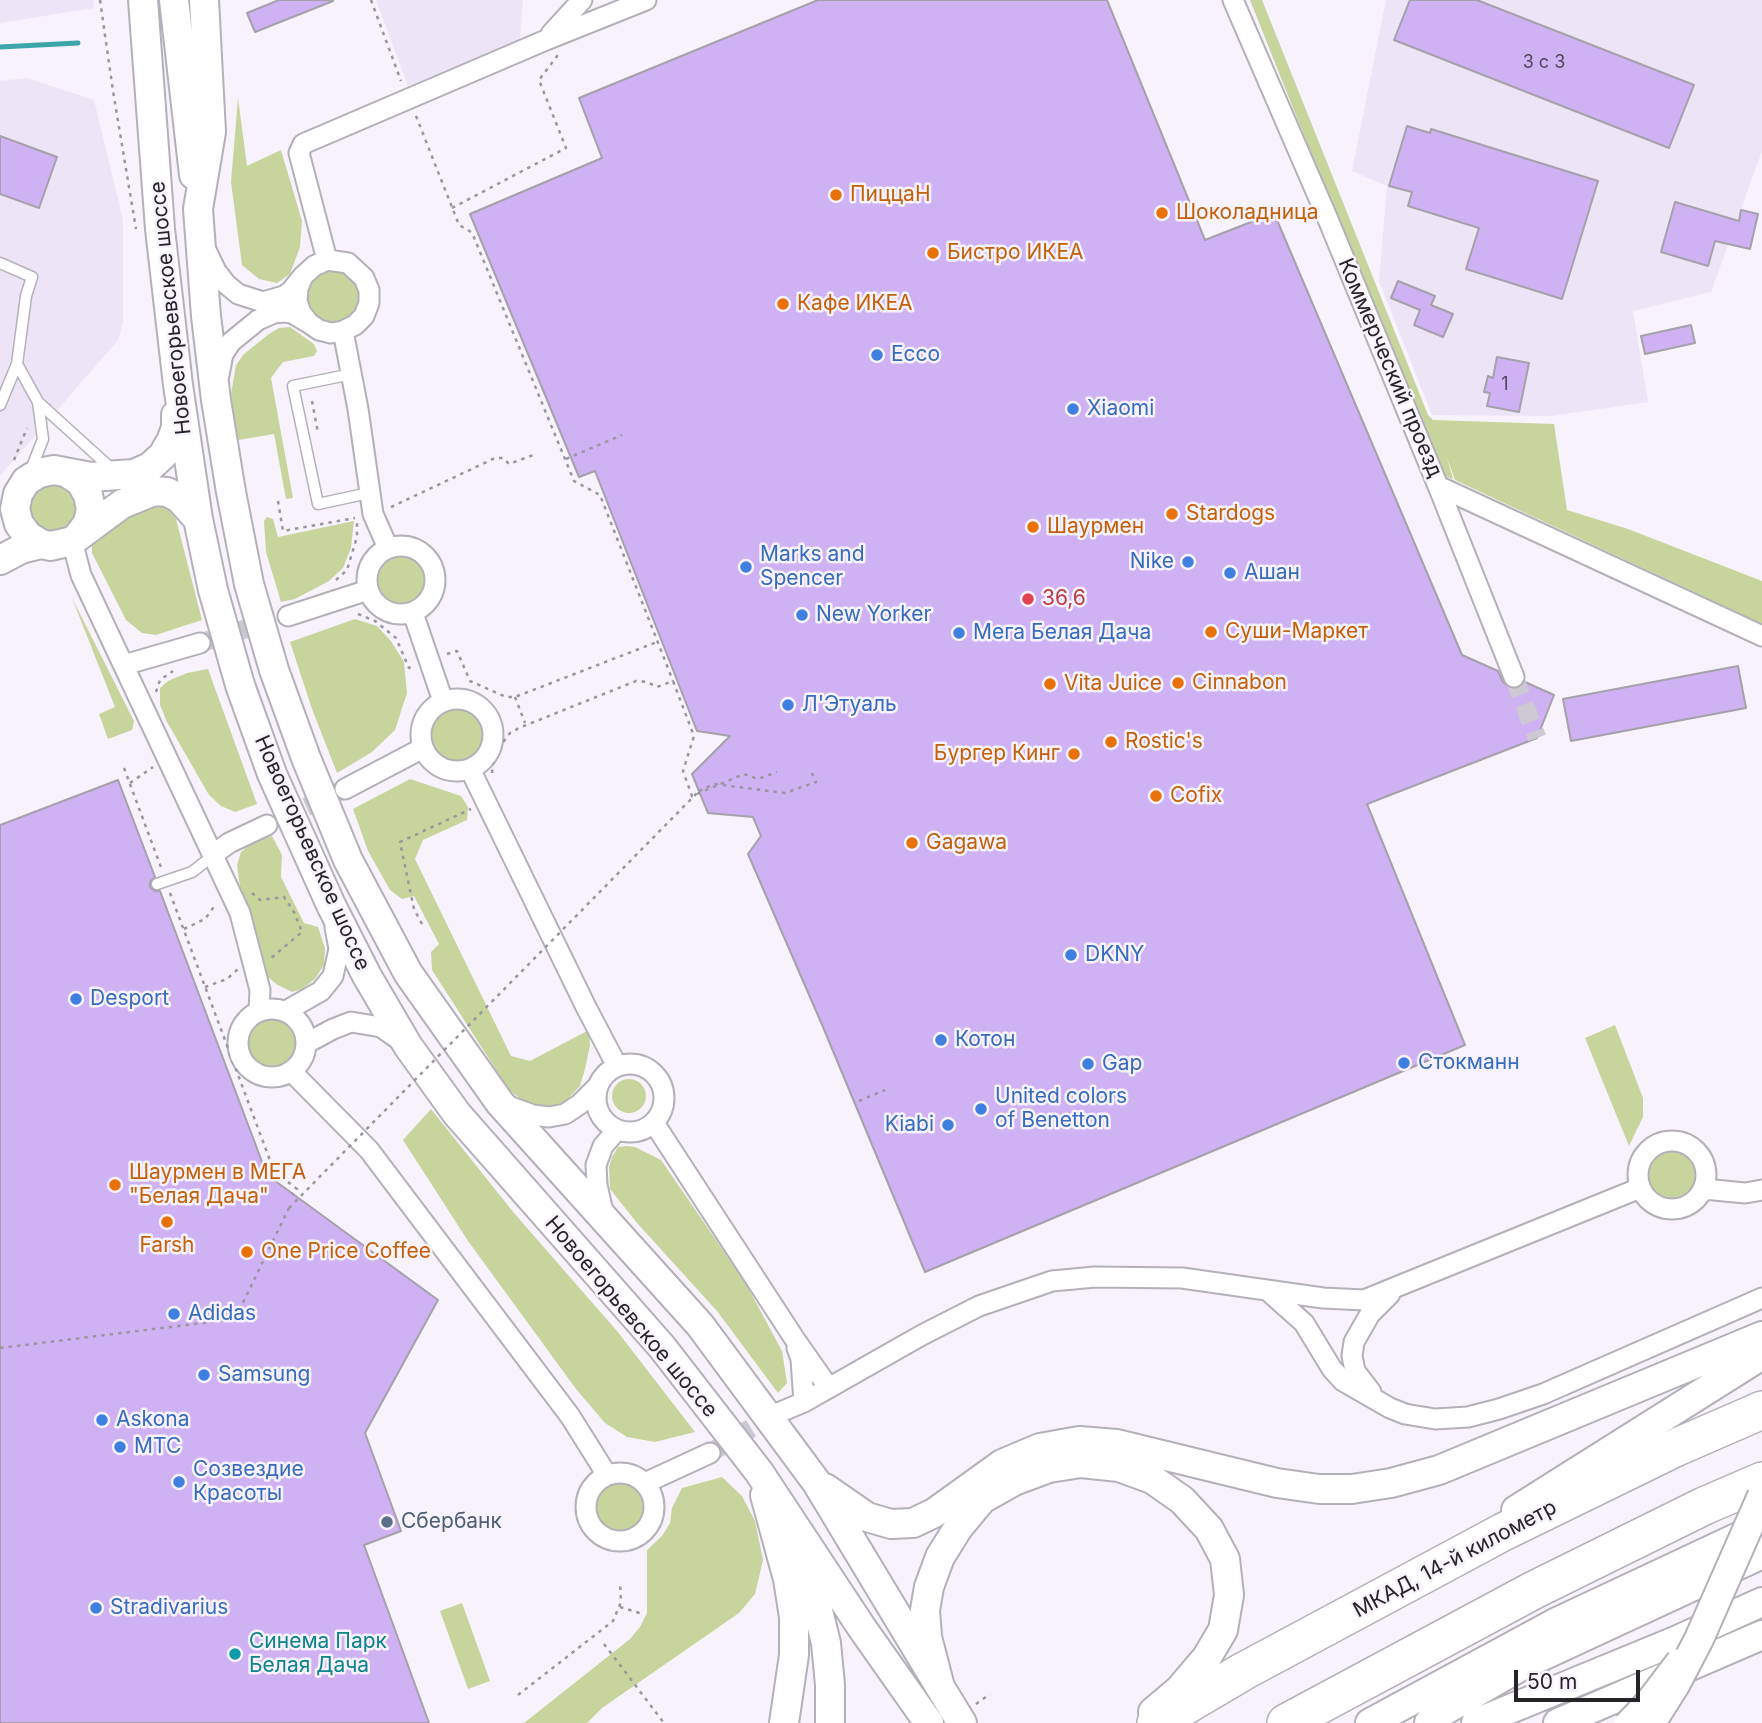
<!DOCTYPE html>
<meta charset="utf-8">
<style>
body{margin:0}
#map{position:relative;width:1762px;height:1723px;overflow:hidden;background:#f7f2fc;font-family:Inter,sans-serif}
canvas{display:block}
.scale{position:absolute;left:1514px;top:1670px;width:126px;height:32px;box-sizing:border-box;border:4px solid #262428;border-top:0;padding-left:9px;font-size:21px;line-height:24px;white-space:nowrap;color:#262428;-webkit-text-stroke:5px #f7f2fc;paint-order:stroke}
</style>
<div id="map">
<canvas width="1762" height="1723"></canvas>
<div class="scale">50 m</div>
</div>
<script>
const ctx = document.querySelector('canvas').getContext('2d');
ctx.lineJoin = 'round';
function fill(path, color) { ctx.fillStyle = color; ctx.fill(path, 'evenodd'); }
const shape = rows => new Path2D(rows.map(r => 'M' + r).join(''));
function trace(path, color, width, dash) { ctx.strokeStyle = color; ctx.lineWidth = width; ctx.lineCap = dash ? 'butt' : 'round'; ctx.setLineDash(dash || []); ctx.stroke(path); }
function write(font, color, halo, rows, align = 'center') {
  ctx.font = font + ' Inter,sans-serif'; ctx.lineWidth = 5; ctx.setLineDash([]); ctx.textBaseline = 'middle'; ctx.strokeStyle = halo; ctx.fillStyle = color; for (const [text, x, y, turn = 0] of rows) {
    ctx.save(); ctx.translate(x, y); ctx.rotate((+turn || 0) * Math.PI / 180); ctx.textAlign = isNaN(turn) ? turn : align; if (halo) ctx.strokeText(text, 0, 0); ctx.fillText(text, 0, 0); ctx.restore();
  }
}
const built = shape([
 [0,0,93,0,94,8,0,23],
 [376,0,523,0,520,39,408,86],
 [1386,0,1762,0,1762,151,1711,292,1633,311,1648,402,1550,416,1432,415,1379,281,1387,186,1352,171],
 [27,78,94,100,123,220,123,322,118,340,0,476,0,81]
]);
const green = shape([
 [1250,0,1262,0,1428,415,1433,420,1554,424,1567,510,1628,529,1762,581,1762,624,1455,480,1447,458,1453,479,1439,475],
 [238,98,247,166,281,150,302,221,300,247,290,274,277,283,259,279,242,265,231,182],
 '307 297a26 26 0 1 1 52 0a26 26 0 1 1-52 0Z',
 [290,327,314,344,317,351,314,356,283,362,271,378,293,498,286,499,274,434,238,440,231,394,236,365,244,354,269,334,279,328],
 [43,480,73,485,82,515,59,536,30,525,27,494],
 [154,506,166,507,176,519,202,620,156,635,142,633,126,620,92,553,92,540,138,510],
 [267,517,273,519,278,537,354,521,351,548,343,568,329,581,295,599,281,602,266,552,264,521],
 '377 581a24 24 0 1 1 48 0a24 24 0 1 1-48 0Z',
 [72,598,134,721,132,730,108,739,99,714,115,707],
 [355,619,377,626,391,641,404,662,407,693,395,730,372,752,337,773,312,709,290,642],
 [208,669,257,804,235,812,221,806,209,795,167,722,160,705,160,688,168,681,187,673],
 '430 735a27 27 0 1 1 54 0a27 27 0 1 1-54 0Z',
 [410,779,461,796,468,807,467,820,423,840,415,859,511,1056,530,1061,589,1030,590,1045,585,1069,580,1086,566,1101,553,1106,539,1106,522,1100,509,1090,432,970,431,952,439,944,414,896,402,899,390,890,368,851,353,809],
 [272,836,282,855,281,877,304,923,318,927,325,948,324,965,315,979,302,989,292,992,276,984,264,973,253,918,240,887,237,865,241,852,252,843],
 '245 1042a27 27 0 1 1 54 0a27 27 0 1 1-54 0Z',
 [1615,1025,1643,1098,1643,1117,1629,1146,1585,1038],
 '612 1096a17 17 0 1 1 34 0a17 17 0 1 1-34 0Z',
 [431,1109,514,1213,617,1331,695,1432,655,1442,627,1437,605,1423,576,1389,468,1241,403,1140],
 [627,1146,635,1147,661,1160,745,1282,782,1351,787,1383,778,1393,717,1311,637,1223,610,1189,609,1167,612,1157,618,1147],
 '1645 1175a27 27 0 1 1 54 0a27 27 0 1 1-54 0Z',
 [722,1477,742,1496,755,1521,763,1560,755,1594,739,1613,602,1708,587,1723,524,1723,630,1639,640,1627,647,1613,647,1550,662,1536,670,1523,672,1508,682,1488],
 '593 1506a26 26 0 1 1 52 0a26 26 0 1 1-52 0Z',
 [462,1603,490,1681,468,1689,440,1611]
]);
const stream = shape([
 [0,47,78,43],
 [1542,1685,1549,1664]
]);
const building = shape([
 [279,0,333,0,333,1,255,32,247,13,279,0],
 [818,0,1107,0,1205,240,1274,213,1462,655,1498,671,1503,682,1512,689,1519,688,1525,682,1554,695,1537,738,1367,804,1465,1045,925,1272,823,1027,748,854,761,836,753,817,708,813,692,774,730,736,697,731,595,471,579,477,470,214,602,158,579,98,818,0],
 [1410,0,1477,0,1694,85,1669,148,1394,40,1410,0],
 [1407,126,1430,133,1431,129,1598,181,1562,299,1466,269,1479,228,1408,206,1412,192,1389,186,1407,126],
 [0,136,57,157,39,208,0,194,0,136],
 [1675,202,1739,221,1741,210,1758,214,1750,249,1715,241,1708,266,1661,252,1675,202],
 [1398,281,1435,296,1431,305,1453,314,1443,337,1414,325,1420,310,1391,298,1398,281],
 [1691,325,1695,343,1645,354,1641,336,1691,325],
 [1497,357,1529,363,1519,412,1487,406,1490,393,1484,392,1488,376,1493,378,1497,357],
 [1738,666,1746,708,1571,741,1563,699,1738,666],
 [118,780,155,877,150,882,150,887,155,891,160,891,267,1175,438,1300,365,1433,401,1531,364,1545,429,1723,0,1723,0,825,118,780]
]);
const streetTunnel = shape([
 [200,643,288,616],
 [1514,677,1537,738],
 [280,819,345,789],
 [710,1453,771,1416]
]);
const path = shape([
 [100,0,113,91,136,229],
 [371,0,401,81],
 [416,116,459,225,471,232,473,235,574,481,600,495,673,681],
 [452,208,566,148,539,80,558,55],
 [312,401,318,433],
 [566,459,622,435],
 [14,460,27,428],
 [278,501,283,531,355,518],
 [391,507,495,458,503,458,509,464,536,454],
 [336,580,347,570,357,537,357,523],
 [358,614,375,621,396,638,409,668,411,667],
 [447,654,457,651,470,681,506,697,515,697,657,642],
 [156,692,160,680,173,671],
 [515,697,525,723],
 [124,768,162,870],
 [492,773,493,762,498,749,510,733,519,728,636,681,647,682,657,687,673,681,694,736,683,771,692,796,744,774,758,779,777,772],
 [130,783,153,767],
 [699,791,714,784,785,793,816,782,811,771],
 [170,893,274,1171,297,1189,292,1194],
 [252,893,260,900,284,897,294,912,302,932,270,959],
 [422,924,414,909,400,842,471,809],
 [184,929,205,919,216,904],
 [205,987,227,979,238,969],
 [859,1101,885,1090],
 [0,1348,235,1319,289,1208],
 [620,1607,643,1614],
 [604,1644,664,1723],
 [518,1695,613,1621,621,1602,620,1582],
 [976,1704,990,1694]
]);
const lane = shape([
 [0,263,32,277,26,296,17,364,38,402,114,471],
 [352,374,293,386,318,504,369,493],
 [0,405,17,364],
 [30,472,43,439,38,402],
 [157,884,192,872,214,855]
]);
const street = shape([
 [1233,0,1327,217,1438,486,1762,636],
 [551,34,582,0],
 [206,250,216,271,226,284,238,294,263,302,284,296,291,291,303,276,314,266,327,260,348,263,364,278,369,290,369,303,364,316,355,325,343,331,331,333,319,330,309,323,301,313,297,301,298,288,303,276],
 [327,260,299,153,303,144,546,40,646,0],
 [343,331,358,409,373,514,388,548],
 [219,375,223,354,231,342,258,320,274,313,284,312,292,313,309,323],
 [1438,486,1514,677],
 [72,541,81,575,240,913,260,990,259,1011],
 '367 580a34 34 0 1 1 68 0a34 34 0 1 1-68 0Z',
 [413,613,443,701],
 [288,616,368,590],
 [124,665,200,643],
 '421 735a36 36 0 1 1 72 0a36 36 0 1 1-72 0Z',
 [470,769,586,1007,617,1066],
 [345,789,423,748],
 [214,854,229,843,267,825],
 '238 1043a34 34 0 1 1 68 0a34 34 0 1 1-68 0Z',
 [286,1011,321,991,333,976,339,949,335,927],
 [307,1043,333,1029,351,1022,381,1027,401,1041],
 '596 1098a34 34 0 1 1 68 0a34 34 0 1 1-68 0Z',
 [291,1071,369,1150,570,1416,607,1475],
 [503,1104,533,1115,549,1117,565,1114,580,1104,598,1086],
 [654,1123,794,1338,829,1388],
 '1638 1175a34 34 0 1 1 68 0a34 34 0 1 1-68 0Z',
 [1704,1189,1745,1193,1762,1190],
 [604,1216,597,1185,596,1165,603,1146,617,1130],
 [1268,1291,1304,1323,1332,1369,1343,1381,1390,1408,1405,1414,1435,1419,1468,1417,1499,1409,1543,1394,1762,1298],
 [797,1348,801,1359,804,1402],
 [1371,1392,1355,1371,1352,1356,1354,1342,1370,1314,1390,1294],
 [771,1416,804,1402,922,1335,979,1306,1052,1281,1095,1277,1182,1278,1323,1298,1364,1300,1640,1188],
 '586 1507a34 34 0 1 1 68 0a34 34 0 1 1-68 0Z',
 [645,1483,710,1453]
]);
const secondary = shape([
 [143,0,160,229,178,385,198,519,213,590,240,685,272,774,331,905,367,976,408,1046,457,1114,662,1347,759,1472,862,1628,929,1723],
 [174,0,194,175],
 [204,0,211,132,198,209,206,316,216,400,231,492,249,584,274,670,306,758,348,860,408,973,500,1103,700,1325,817,1483,940,1687],
 [176,415,176,428,171,441,163,455,150,467,134,474,119,475,91,477,54,470,39,473,26,481,18,494,15,509,19,524,28,536,41,544,51,546,72,541,122,504,154,491,167,492,179,498,198,519],
 [69,474,81,482,88,495,91,509,88,523,79,535],
 [0,560,21,549,41,544],
 [825,1488,867,1517,891,1524,913,1523,934,1513,1002,1464,1040,1448,1079,1441,1117,1444,1277,1483,1319,1489,1352,1489,1391,1483,1439,1470,1762,1336],
 [765,1495,788,1579,794,1617,794,1655,784,1723],
 [1516,1510,1762,1355],
 [803,1551,826,1643,830,1685,830,1723],
 [962,1723,940,1687,927,1637,925,1610,929,1587,940,1557,958,1528,982,1499,1014,1481,1049,1468,1081,1463,1119,1467,1152,1479,1182,1500,1209,1529,1225,1559,1229,1595,1223,1630,1207,1657,1179,1690,1153,1712],
 [1370,1723,1555,1623,1762,1526],
 [1429,1723,1442,1712,1525,1664,1762,1554],
 [1476,1723,1673,1642,1762,1602],
 [1558,1723,1762,1635]
]);
const highway = shape([
 [1156,1723,1244,1671,1503,1532,1677,1447,1762,1410],
 [1286,1723,1534,1590,1704,1506,1762,1481]
]);
const pathBridge = shape([
 [289,1208,699,791]
]);
const streetBridge = shape([
 [1624,1723,1645,1701,1677,1659]
]);
const secondaryBridge = shape([
 [1651,1723,1675,1685,1699,1639,1762,1496]
]);
const markers = [
 [836,195,7,"#e8710a"],
 [1162,213,7,"#e8710a"],
 [933,253,7,"#e8710a"],
 [783,304,7,"#e8710a"],
 [877,355,7,"#3f7fe0"],
 [1073,409,7,"#3f7fe0"],
 [1172,514,7,"#e8710a"],
 [1033,527,7,"#e8710a"],
 [1188,562,7,"#3f7fe0"],
 [746,567,7,"#3f7fe0"],
 [1230,573,7,"#3f7fe0"],
 [1028,599,7,"#e0444e"],
 [802,615,7,"#3f7fe0"],
 [1211,632,7,"#e8710a"],
 [959,633,7,"#3f7fe0"],
 [1178,683,7,"#e8710a"],
 [1050,684,7,"#e8710a"],
 [788,705,7,"#3f7fe0"],
 [1111,742,7,"#e8710a"],
 [1074,754,7,"#e8710a"],
 [1156,796,7,"#e8710a"],
 [912,843,7,"#e8710a"],
 [1071,955,7,"#3f7fe0"],
 [76,999,7,"#3f7fe0"],
 [941,1040,7,"#3f7fe0"],
 [1404,1063,7,"#3f7fe0"],
 [1088,1064,7,"#3f7fe0"],
 [981,1109,7,"#3f7fe0"],
 [948,1125,7,"#3f7fe0"],
 [115,1185,7,"#e8710a"],
 [167,1222,7,"#e8710a"],
 [247,1252,7,"#e8710a"],
 [174,1314,7,"#3f7fe0"],
 [204,1375,7,"#3f7fe0"],
 [102,1420,7,"#3f7fe0"],
 [120,1447,7,"#3f7fe0"],
 [179,1482,7,"#3f7fe0"],
 [387,1522,7,"#5c6f8a"],
 [96,1608,7,"#3f7fe0"],
 [235,1654,7,"#0f9aa8"]
];
const numberNames = [
 ["3 с 3",1544,63],
 ["1",1505,385]
];
const foodNames = [
 ["ПиццаН",850,195],
 ["Шоколадница",1176,213],
 ["Бистро ИКЕА",947,253],
 ["Кафе ИКЕА",797,304],
 ["Stardogs",1186,514],
 ["Шаурмен",1047,527],
 ["Суши-Маркет",1225,632],
 ["Cinnabon",1192,683],
 ["Vita Juice",1064,684],
 ["Rostic's",1125,742],
 ["Бургер Кинг",1060,754,"right"],
 ["Cofix",1170,796],
 ["Gagawa",926,843],
 ["Шаурмен в МЕГА",129,1173],
 ["\"Белая Дача\"",129,1197],
 ["Farsh",167,1246,"center"],
 ["One Price Coffee",261,1252]
];
const streetNames = [
 ["Новоегорьевское шоссе",171,308,-96],
 ["Коммерческий проезд",1390,368,67],
 ["Новоегорьевское шоссе",312,853,66],
 ["Новоегорьевское шоссе",631,1317,50],
 ["МКАД, 14-й километр",1455,1559,-28]
];
const shopNames = [
 ["Ecco",891,355],
 ["Xiaomi",1087,409],
 ["Marks and",760,555],
 ["Spencer",760,579],
 ["Nike",1174,562,"right"],
 ["Ашан",1244,573],
 ["New Yorker",816,615],
 ["Мега Белая Дача",973,633],
 ["Л'Этуаль",802,705],
 ["DKNY",1085,955],
 ["Desport",90,999],
 ["Котон",955,1040],
 ["Стокманн",1418,1063],
 ["Gap",1102,1064],
 ["United colors",995,1097],
 ["of Benetton",995,1121],
 ["Kiabi",934,1125,"right"],
 ["Adidas",188,1314],
 ["Samsung",218,1375],
 ["Askona",116,1420],
 ["МТС",134,1447],
 ["Созвездие",193,1470],
 ["Красоты",193,1494],
 ["Stradivarius",110,1608]
];
const healthNames = [
 ["36,6",1042,599]
];
const serviceNames = [
 ["Сбербанк",401,1522]
];
const cultureNames = [
 ["Синема Парк",249,1642],
 ["Белая Дача",249,1666]
];
fill(built, '#ede5f6');
fill(green, '#c7d59d');
trace(stream, '#3da6aa', 5);
fill(building, '#cfb2f3');
trace(building, '#a4a1aa', 2);
trace(streetTunnel, '#cdc9d2', 19, [19, 10]);
trace(lane, '#b4b0b9', 13);
trace(street, '#b4b0b9', 23);
trace(secondary, '#b4b0b9', 32);
trace(highway, '#b4b0b9', 40);
trace(path, '#9a969e', 2.5, [3.5, 5]);
trace(lane, '#fff', 10);
trace(street, '#fff', 19);
trace(secondary, '#fff', 28);
trace(highway, '#fff', 37);
trace(streetBridge, '#b4b0b9', 23, []);
trace(secondaryBridge, '#b4b0b9', 32, []);
trace(pathBridge, '#9a969e', 2.5, [3.5, 5]);
trace(streetBridge, '#fff', 19);
trace(secondaryBridge, '#fff', 28);
for (const [x, y, r, color] of markers) { const dot = new Path2D(); dot.arc(x, y, r, 0, 2 * Math.PI); ctx.fillStyle = color; ctx.fill(dot); trace(dot, '#f7f2fc', 2.5); }
write('18px', '#50485b', null, numberNames);
write('21px', '#c56008', '#f7f2fc', foodNames, 'left');
write('21px', '#262428', '#f7f2fc', streetNames);
write('21px', '#366cbe', '#f7f2fc', shopNames, 'left');
write('21px', '#be3a42', '#f7f2fc', healthNames, 'left');
write('21px', '#4e5e75', '#f7f2fc', serviceNames, 'left');
write('21px', '#0d838f', '#f7f2fc', cultureNames, 'left');
</script>
